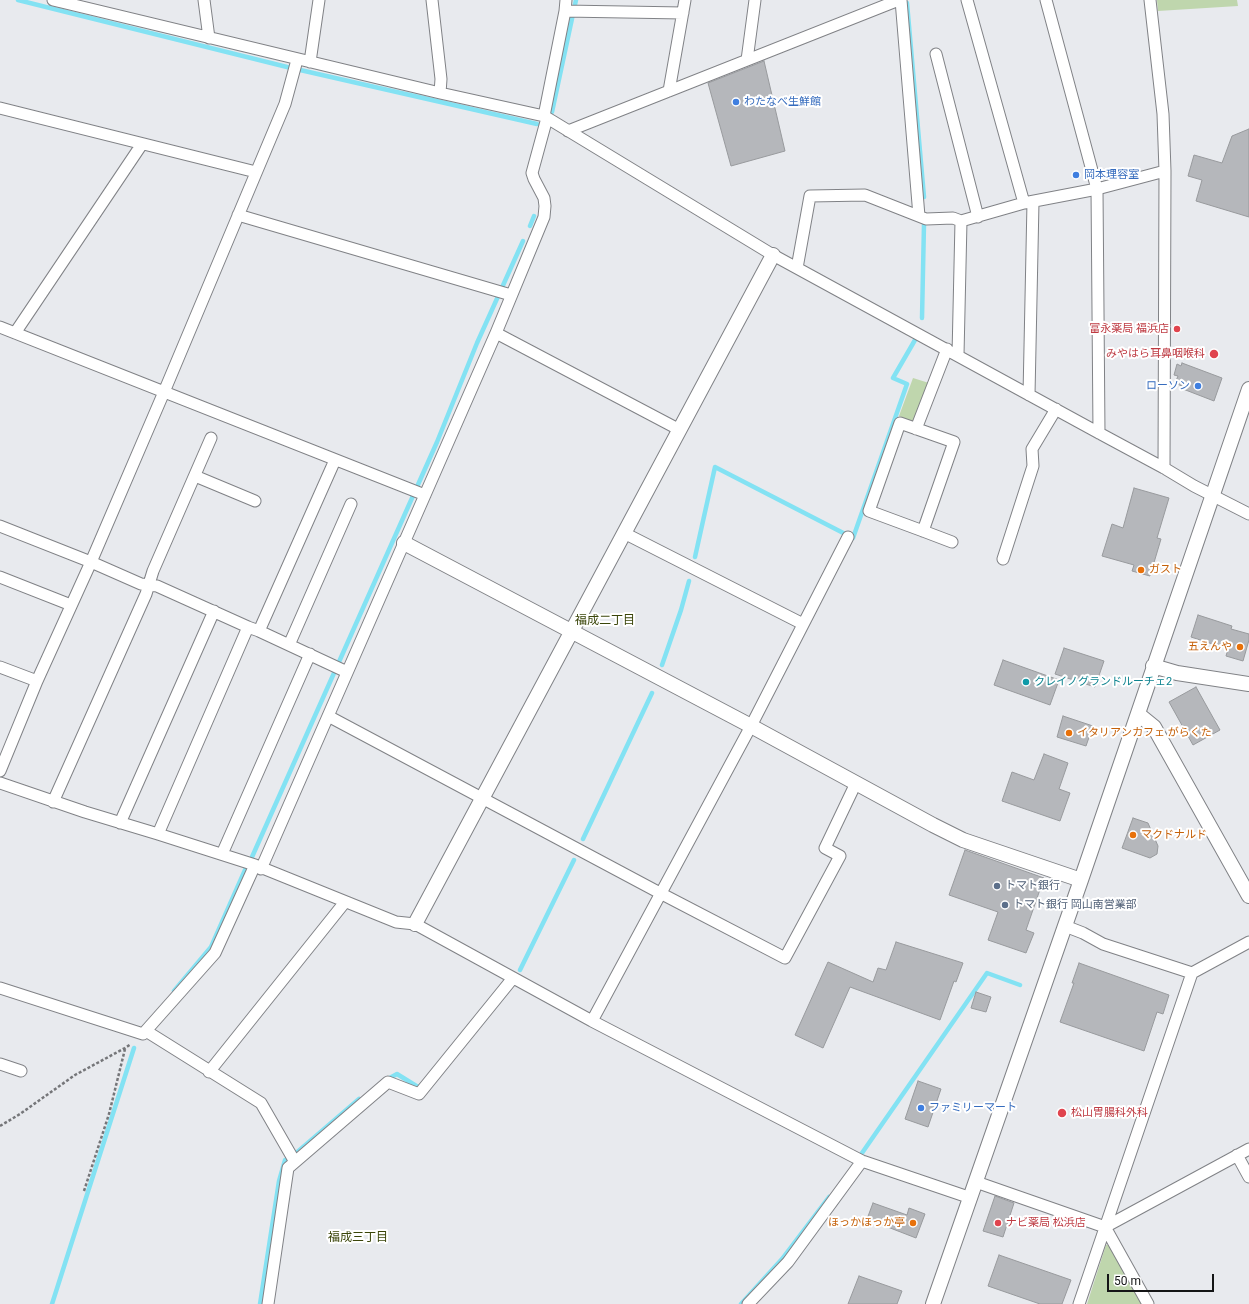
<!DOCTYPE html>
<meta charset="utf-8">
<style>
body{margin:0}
#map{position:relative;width:1249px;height:1304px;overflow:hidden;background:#e8eaee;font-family:Roboto,sans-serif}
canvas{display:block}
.scale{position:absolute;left:1107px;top:1274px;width:107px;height:18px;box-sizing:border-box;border:2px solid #141516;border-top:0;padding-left:5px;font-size:12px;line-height:14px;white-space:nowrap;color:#141516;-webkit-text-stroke:3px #fff;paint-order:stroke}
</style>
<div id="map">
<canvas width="1249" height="1304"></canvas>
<div class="scale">50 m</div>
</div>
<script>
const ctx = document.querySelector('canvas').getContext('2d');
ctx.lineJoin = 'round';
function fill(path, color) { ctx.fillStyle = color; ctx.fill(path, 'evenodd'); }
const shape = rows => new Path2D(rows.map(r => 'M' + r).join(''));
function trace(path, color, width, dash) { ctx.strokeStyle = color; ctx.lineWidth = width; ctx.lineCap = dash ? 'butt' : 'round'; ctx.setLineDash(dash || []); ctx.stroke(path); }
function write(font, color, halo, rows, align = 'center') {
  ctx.font = font + ' Roboto,"Noto Sans JP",sans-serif'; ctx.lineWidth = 4; ctx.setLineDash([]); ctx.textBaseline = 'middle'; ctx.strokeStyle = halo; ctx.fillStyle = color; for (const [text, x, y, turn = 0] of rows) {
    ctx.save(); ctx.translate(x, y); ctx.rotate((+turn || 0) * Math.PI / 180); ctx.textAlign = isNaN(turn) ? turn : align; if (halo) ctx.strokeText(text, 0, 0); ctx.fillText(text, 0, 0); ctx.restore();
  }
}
const green = shape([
 [1157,0,1237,0,1238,6,1158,11],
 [913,378,929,383,914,422,899,416],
 [1106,1245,1110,1245,1142,1304,1087,1304]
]);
const stream = shape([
 [18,0,287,67,537,124],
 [907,3,924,197],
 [552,112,576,0],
 [530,226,534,216],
 [922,318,924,224],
 [695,557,715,467,853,538,907,384,893,378,915,340],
 [662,665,681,610,689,581],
 [583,839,652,693],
 [252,857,437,442,477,343,523,241],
 [520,970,574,860],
 [174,991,211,947,245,870],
 [386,1080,397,1074,418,1087,423,1085],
 [862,1153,987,973,1020,985],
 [295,1154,359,1099],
 [52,1304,134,1048],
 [260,1304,279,1181,285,1160],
 [741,1304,782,1259,829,1197]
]);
const building = shape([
 [764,61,785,151,731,166,708,83,764,61],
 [1249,129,1249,217,1196,201,1202,180,1188,176,1194,155,1222,163,1232,136,1249,129],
 [1182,363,1222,378,1214,401,1183,389,1184,387,1175,383,1178,376,1174,375,1177,364,1181,366,1182,363],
 [1134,488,1169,498,1157,538,1161,539,1150,576,1132,571,1134,565,1102,556,1112,524,1123,528,1134,488],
 [1198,615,1232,626,1231,629,1249,634,1249,640,1243,661,1226,656,1228,649,1191,637,1198,615],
 [1064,648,1104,661,1095,687,1055,674,1064,648],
 [1003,660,1059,680,1050,705,994,685,1003,660],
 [1196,687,1220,730,1193,745,1169,702,1196,687],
 [1063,716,1093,726,1086,746,1057,737,1063,716],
 [1044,754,1068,763,1059,789,1070,793,1060,821,1002,801,1012,772,1034,780,1044,754],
 [1133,818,1148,823,1158,846,1157,854,1150,858,1122,848,1133,818],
 [965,850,1044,878,1026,930,1034,933,1026,953,988,940,998,912,949,895,965,850],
 [896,942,963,963,956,982,954,981,940,1020,850,987,823,1048,795,1035,828,962,873,982,878,968,886,970,896,942],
 [1079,963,1169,995,1163,1014,1157,1012,1144,1051,1060,1022,1074,983,1072,983,1079,963],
 [976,992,991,997,986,1012,971,1008,976,992],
 [918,1081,941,1089,928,1127,905,1119,918,1081],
 [995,1196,1014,1203,1003,1237,983,1231,995,1196],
 [873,1203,907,1215,909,1208,925,1214,916,1238,867,1219,873,1203],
 [999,1255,1071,1280,1062,1304,1040,1304,988,1286,999,1255],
 [859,1276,902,1291,897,1304,848,1304,859,1276]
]);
const path = shape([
 [0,1126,20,1114,75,1075,125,1048,131,1044],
 [84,1191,109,1114,125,1049]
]);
const minor = shape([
 [53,0,440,93,544,116,773,255,1099,433,1164,468,1194,486,1249,514],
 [204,0,209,38],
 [432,0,441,79,440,93],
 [901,0,919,216],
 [967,0,1024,203],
 [1046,0,1097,189,1099,433],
 [1150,0,1163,114,1165,171,1164,468],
 [565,11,683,13],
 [936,54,978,217],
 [747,60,755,0],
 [310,62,319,0],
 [669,91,685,0],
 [0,108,256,172],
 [544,116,565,11,566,0],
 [568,131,899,0],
 [238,215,511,295],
 [797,268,810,196,865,195,926,219,953,218,961,221],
 [0,327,425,495],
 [15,333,142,144],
 [496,333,680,430],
 [958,355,961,221,1024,203,1097,189,1165,171],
 [1029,395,1033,202],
 [916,429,947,349],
 [195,476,255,501],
 [0,526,91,562,141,584,157,586,248,627,259,631,347,672],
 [923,531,954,442,900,423,869,511,923,531,952,542],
 [624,533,803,624],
 [1003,559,1033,466,1032,449,1056,409],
 [0,577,71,605],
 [259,631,335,460],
 [289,645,351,504],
 [0,667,37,681],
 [328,716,660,893,785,958,840,856,825,848,856,783],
 [0,771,37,681,91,562,164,392,285,104,297,60],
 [0,783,85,812,158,834,255,865,396,922,415,924,592,1021,862,1161,971,1198],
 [53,802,146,594,153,571,211,438],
 [120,823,214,611],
 [158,834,248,627],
 [222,854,310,654],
 [261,869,496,333,544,217,545,206,544,198,534,179,532,173,547,118],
 [1065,926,1083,933,1103,944,1192,973],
 [0,988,143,1034,215,953,255,865],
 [592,1021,751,726,848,537],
 [146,1031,261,1103,295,1162],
 [0,1064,21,1071],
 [209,1072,345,902],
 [1237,1155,1249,1177],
 [976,1182,1105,1227,1148,1304],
 [1105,1227,1249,1149],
 [268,1304,288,1168,388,1082,419,1094,513,978],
 [748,1304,788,1262,862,1161],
 [1079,1304,1192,973,1249,942]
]);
const tertiary = shape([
 [404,543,751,726,933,825,963,840,1081,880],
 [1153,666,1177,673,1249,684],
 [1138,714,1154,727,1249,896],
 [415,924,773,255],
 [933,1304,1081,880,1249,389]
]);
const markers = [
 [736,102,4,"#3f7fe0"],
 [1076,175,4,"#3f7fe0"],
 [1177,329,4,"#e0444e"],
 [1214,354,5,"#e0444e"],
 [1198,386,4,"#3f7fe0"],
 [1141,570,4,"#e8710a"],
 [1240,647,4,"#e8710a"],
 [1026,682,4,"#0f9aa8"],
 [1069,733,4,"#e8710a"],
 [1133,835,4,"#e8710a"],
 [997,886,4,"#5c6f8a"],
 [1005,905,4,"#5c6f8a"],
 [921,1108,4,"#3f7fe0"],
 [1062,1113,5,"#e0444e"],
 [913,1223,4,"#e8710a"],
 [998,1223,4,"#e0444e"]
];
const shopNames = [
 ["わたなべ生鮮館",744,102],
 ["岡本理容室",1084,175],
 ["ローソン",1190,386,"right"],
 ["ファミリーマート",929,1108]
];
const healthNames = [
 ["富永薬局 福浜店",1169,329],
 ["みやはら耳鼻咽喉科",1205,354],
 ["松山胃腸科外科",1071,1113,"left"],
 ["ナビ薬局 松浜店",1006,1223,"left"]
];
const foodNames = [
 ["ガスト",1149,570],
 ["五えんや",1232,647,"right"],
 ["イタリアンカフェ がらくた",1077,733],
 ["マクドナルド",1141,835],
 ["ほっかほっか亭",905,1223,"right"]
];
const cultureNames = [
 ["クレイノグランドルーチェ2",1034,682]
];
const serviceNames = [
 ["トマト銀行",1005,886],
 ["トマト銀行 岡山南営業部",1013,905]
];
const neighbourhoodNames = [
 ["福成二丁目",605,621],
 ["福成三丁目",358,1238]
];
fill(green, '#bfd6ad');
trace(stream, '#83e2f3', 4.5);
fill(building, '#b5b7bb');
trace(building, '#989a9d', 1);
trace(minor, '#808286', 13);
trace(tertiary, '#808286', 16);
trace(path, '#757679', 2.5, [3, 2]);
trace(minor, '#fff', 11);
trace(tertiary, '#fff', 14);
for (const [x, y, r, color] of markers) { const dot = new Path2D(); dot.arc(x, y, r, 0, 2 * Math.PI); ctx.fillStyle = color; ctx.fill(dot); trace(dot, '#fff', 1.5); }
write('11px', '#366cbe', '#fff', shopNames, 'left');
write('11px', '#be3a42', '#fff', healthNames, 'right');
write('11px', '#c56008', '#fff', foodNames, 'left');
write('11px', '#0d838f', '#fff', cultureNames, 'left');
write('11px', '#4e5e75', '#fff', serviceNames, 'left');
write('12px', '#3a4509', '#fff', neighbourhoodNames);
</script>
